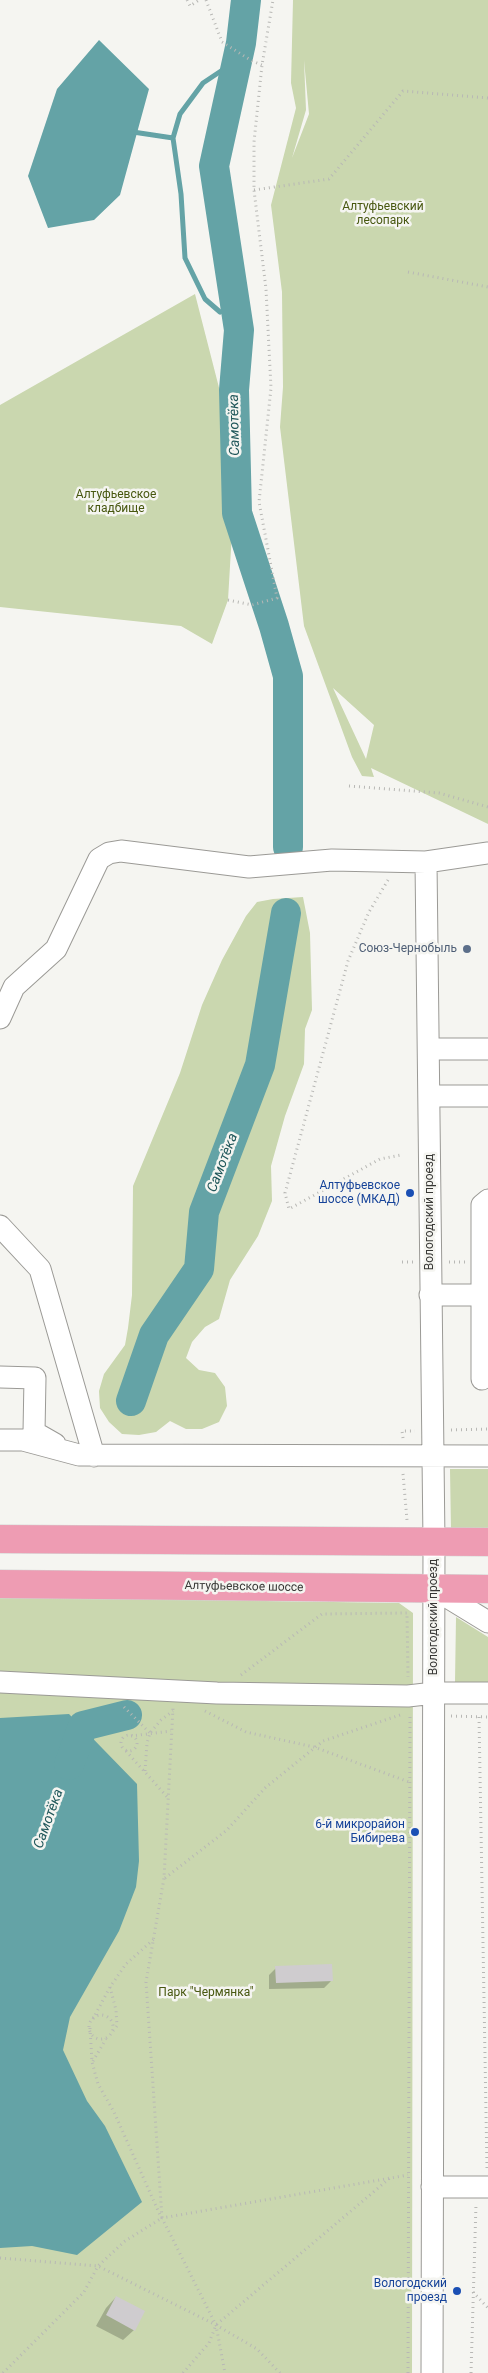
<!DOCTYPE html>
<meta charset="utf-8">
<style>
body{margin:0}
canvas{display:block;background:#f5f5f1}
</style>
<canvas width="488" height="2373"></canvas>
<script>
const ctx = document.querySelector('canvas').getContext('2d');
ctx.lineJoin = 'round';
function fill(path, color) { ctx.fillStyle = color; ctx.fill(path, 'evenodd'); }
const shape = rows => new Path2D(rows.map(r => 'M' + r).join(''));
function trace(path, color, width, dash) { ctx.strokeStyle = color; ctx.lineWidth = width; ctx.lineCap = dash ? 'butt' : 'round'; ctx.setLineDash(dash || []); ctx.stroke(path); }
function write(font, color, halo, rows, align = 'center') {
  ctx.font = font + ' Roboto,sans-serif'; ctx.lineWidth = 5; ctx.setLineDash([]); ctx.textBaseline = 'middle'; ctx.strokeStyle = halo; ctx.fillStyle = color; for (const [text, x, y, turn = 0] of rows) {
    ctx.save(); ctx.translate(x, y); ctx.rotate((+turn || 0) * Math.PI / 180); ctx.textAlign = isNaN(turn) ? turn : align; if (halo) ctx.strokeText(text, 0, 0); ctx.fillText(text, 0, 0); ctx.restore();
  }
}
const green = shape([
 [293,0,488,0,488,824,371,768,374,777,362,776,352,757,304,626,280,427,283,387,282,292,271,205,296,108,291,83],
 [304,60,309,114,292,158,306,110],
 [333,688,374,725,366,759],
 [195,294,226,415,233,515,228,600,212,644,181,626,0,607,0,405],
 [303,897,310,933,312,1010,305,1029,304,1064,285,1116,271,1166,272,1201,258,1236,230,1280,219,1319,205,1327,192,1342,186,1358,199,1370,215,1373,225,1387,227,1406,219,1422,202,1429,186,1429,170,1421,156,1432,139,1435,122,1434,109,1422,100,1408,99,1391,104,1374,125,1345,128,1328,132,1295,133,1186,180,1073,202,1005,222,960,246,916,257,902,273,899],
 [450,1469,488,1469,488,1531,451,1531],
 [0,1597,399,1603,413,1613,412,2373,0,2373],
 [456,1617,488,1637,488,1682,455,1682]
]);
const water = shape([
 [99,40,149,89,120,195,94,220,48,228,28,176,57,89],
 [69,1714,137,1784,139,1861,136,1887,119,1931,70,2017,63,2050,87,2101,105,2126,142,2202,77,2255,32,2246,0,2248,0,1718]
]);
const shadow = shape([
 [276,1968,331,1981,324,1988,269,1989,269,1975],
 [116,2297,134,2330,123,2340,96,2326,106,2308]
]);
const stream = shape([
 [133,132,173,138],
 [220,312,205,299,185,258,181,194,173,138,180,114,203,83,236,61]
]);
const river = shape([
 [246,0,241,43,214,166,239,330,234,390,237,513,274,626,288,676,288,847],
 [131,1401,154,1335,199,1269,204,1212,260,1065,286,913],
 [69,1765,83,1726,127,1715]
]);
const building = shape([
 [332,1964,333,1981,276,1983,275,1966],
 [116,2296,145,2311,135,2331,106,2315]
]);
const path = shape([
 [187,0,190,6,199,0],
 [206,0,222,42,252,61,262,65],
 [254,190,329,179,403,91,488,98],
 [408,272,488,287],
 [228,600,252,605,277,598,259,502,271,388,266,289,254,190,254,142,262,65,273,0],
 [349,786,439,793,488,807],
 [388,880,369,912,348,961,285,1193,289,1209,380,1159,401,1155],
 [402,1262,414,1262],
 [449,1262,465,1262],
 [451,1430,488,1429],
 [403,1438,402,1431,415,1431],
 [403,1474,407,1520],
 [241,1675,322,1614,407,1613,408,1677],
 [124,1707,150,1733],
 [205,1711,246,1732,314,1747,409,1782],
 [451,1716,488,1717],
 [479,1717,487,2169],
 '121 1743a8 8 0 1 1 16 0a8 8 0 1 1-16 0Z',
 [131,1736,171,1731],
 [126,1751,169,1799],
 [145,1771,147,1743,150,1733,161,1720,173,1711],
 [165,1878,227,1830,265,1788,323,1741,400,1715],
 [110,1987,116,2010,117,2026,113,2031],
 '89 2027a12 12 0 1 1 24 0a12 12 0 1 1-24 0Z',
 [93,2019,110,1987,126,1964,154,1939],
 [90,2028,92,2062,98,2084,114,2112,160,2215],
 [93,2061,106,2039],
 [0,2258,98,2266,216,2325,225,2373],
 [473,2292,488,2308],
 [3,2373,84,2292,98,2266,125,2241,162,2218,146,1982,164,1878,173,1708],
 [183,2373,209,2343,216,2325,390,2178],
 [280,2373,257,2349,216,2325,162,2218,408,2175],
 [408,2373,410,1714],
 [471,2373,476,2204]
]);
const minor = shape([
 [426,862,434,1542,432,2373],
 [0,1018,14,987,56,949,99,859,109,853,121,851,249,867,332,860,426,862,488,853],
 [429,1049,488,1049],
 [429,1096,488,1096],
 [0,1226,40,1269,94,1456],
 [430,1295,482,1295,482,1379],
 [482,1295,482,1205,488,1200],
 [0,1377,35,1378,34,1432,55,1444],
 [0,1440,23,1440,79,1455,488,1456],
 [434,1589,488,1622],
 [0,1682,217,1693,408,1696,434,1693,488,1693],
 [432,2187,488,2187]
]);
const major = shape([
 [0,1539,488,1542],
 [0,1584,488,1589]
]);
const markers = [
 [467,949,5,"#5c6f8a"],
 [410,1193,5,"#1a4fb4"],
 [415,1832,5,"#1a4fb4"],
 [457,2291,5,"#1a4fb4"]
];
const parkNames = [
 ["Алтуфьевский",383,207],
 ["лесопарк",383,221],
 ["Алтуфьевское",116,495],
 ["кладбище",116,509],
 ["Парк \"Чермянка\"",206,1993]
];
const serviceNames = [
 ["Союз-Чернобыль",457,949]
];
const transitNames = [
 ["Алтуфьевское",400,1186],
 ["шоссе (МКАД)",400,1200],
 ["6-й микрорайон",405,1825],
 ["Бибирева",405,1839],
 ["Вологодский",447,2284],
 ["проезд",447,2298]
];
const streetNames = [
 ["Вологодский проезд",430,1212,-90],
 ["Алтуфьевское шоссе",244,1587,1],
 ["Вологодский проезд",434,1617,-90]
];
const waterNames = [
 ["Самотёка",235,425,-91],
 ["Самотёка",223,1163,-69],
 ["Самотёка",49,1819,-70]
];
fill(green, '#cad7af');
fill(water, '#64a3a6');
fill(shadow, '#0003');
trace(stream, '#64a3a6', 5);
trace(river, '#64a3a6', 30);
fill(building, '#cfcccf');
trace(minor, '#9b9a96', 23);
trace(major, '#d3d3d3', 29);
trace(path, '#b8b8b5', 3, [1, 4]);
trace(minor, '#fff', 21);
trace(major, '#ee9cb3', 28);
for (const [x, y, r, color] of markers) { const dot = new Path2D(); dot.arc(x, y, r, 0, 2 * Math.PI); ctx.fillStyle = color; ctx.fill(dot); trace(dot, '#f5f5f1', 2); }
write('12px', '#47570f', '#f5f5f1', parkNames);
write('12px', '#4e5e75', '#f5f5f1', serviceNames, 'right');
write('12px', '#164399', '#f5f5f1', transitNames, 'right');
write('12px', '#383836', '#f5f5f1', streetNames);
write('italic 14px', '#20575a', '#f5f5f1', waterNames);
</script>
